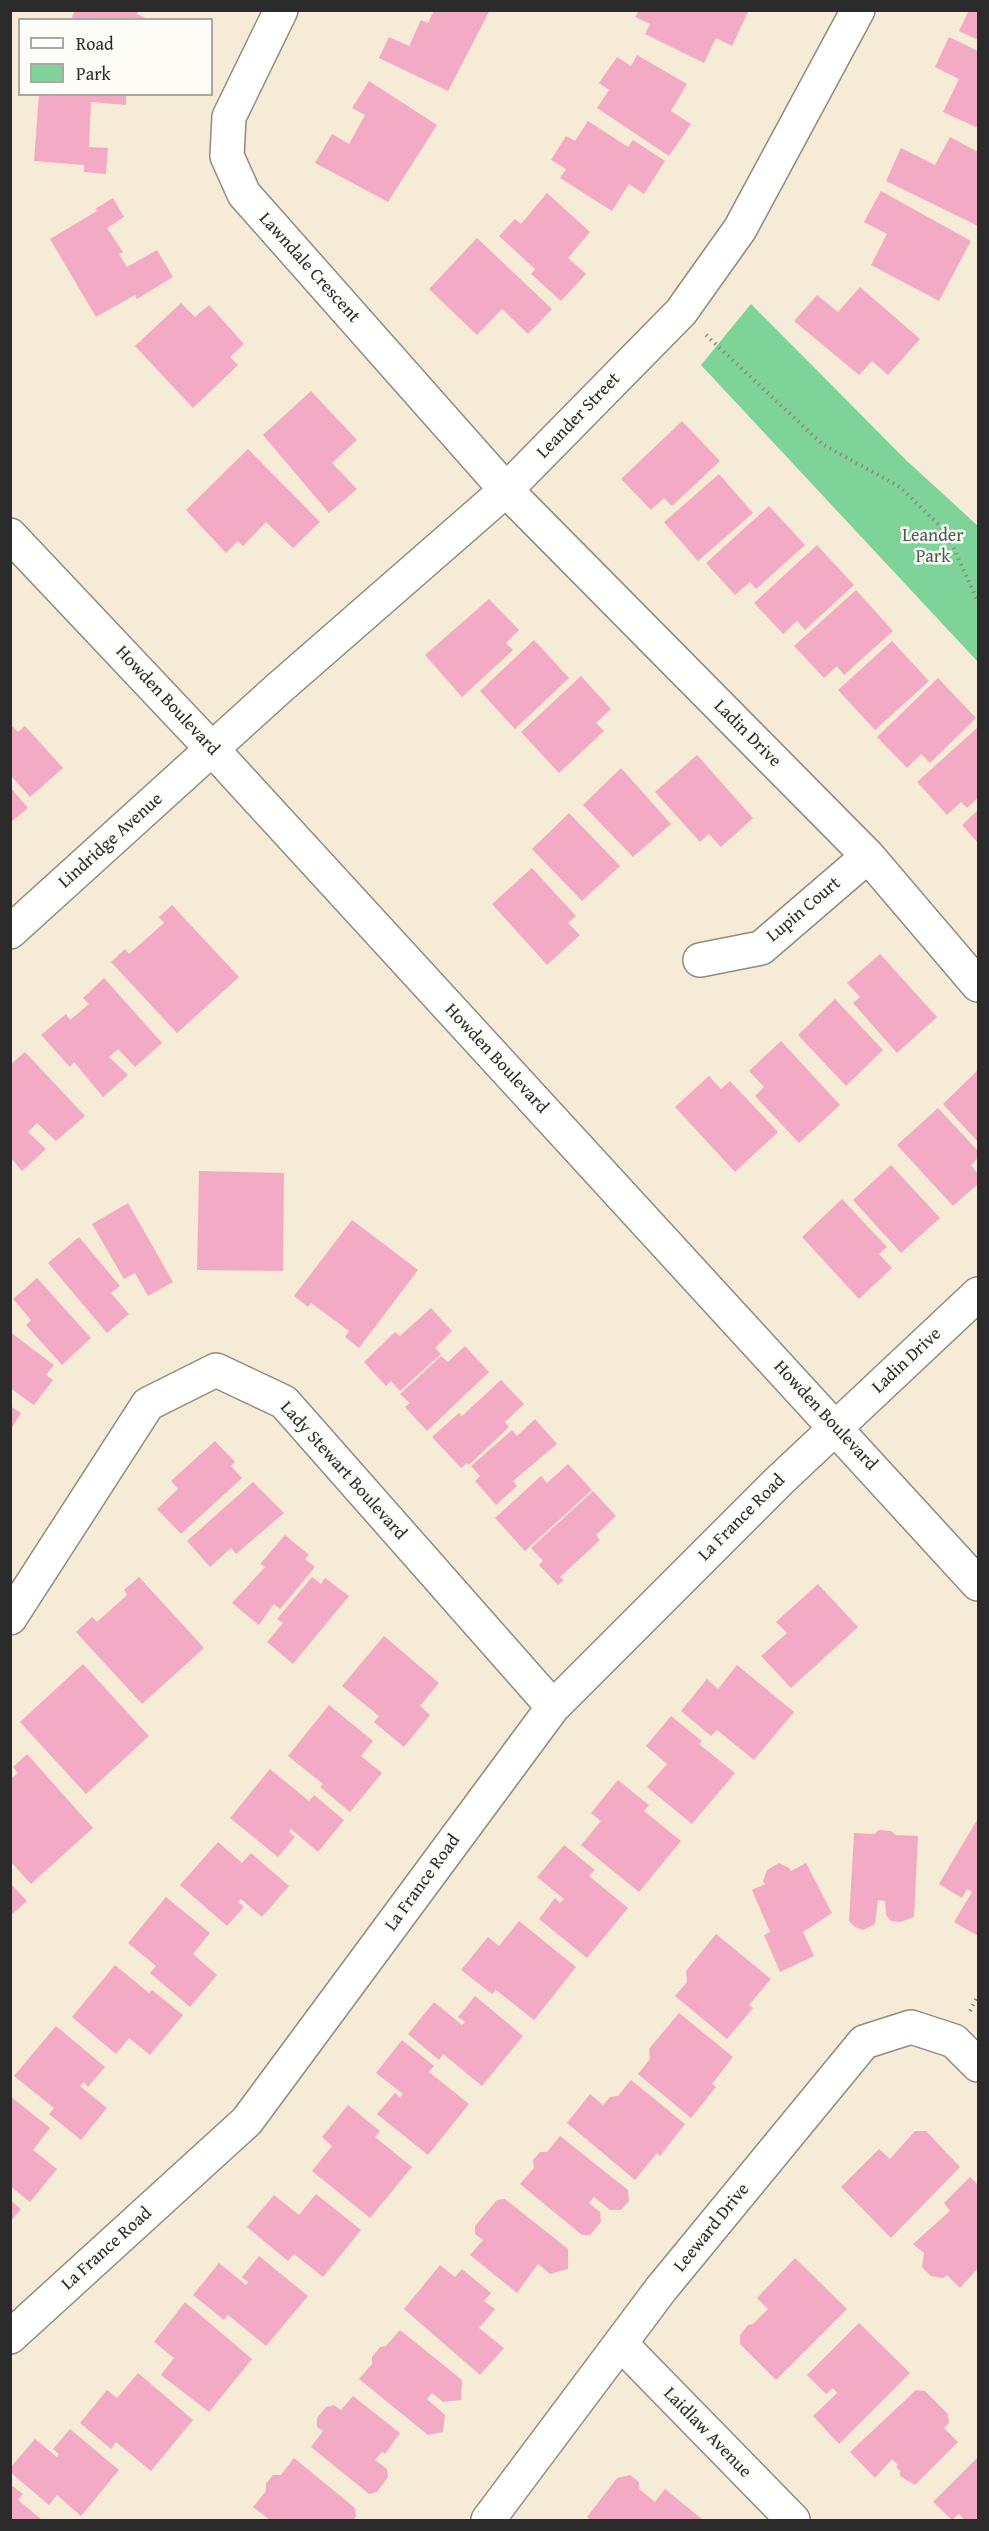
<!DOCTYPE html>
<style>
body{margin:0}
#map{position:relative;width:989px;height:2531px;overflow:hidden;background:#f6ebd6;font-family:"Gentium Book Plus",serif}
canvas{display:block}
.frame{position:absolute;inset:0;border:12px solid #2b2b2b;pointer-events:none}
.legend{position:absolute;left:18px;top:18px;width:195px;height:78px;box-sizing:border-box;background:#fdfcf7;border:2px solid #a9a8a5;margin:0;padding:8px 10px;list-style:none;font-size:18px;color:#2b2b2b}
.legend li{display:flex;align-items:center;gap:12px;height:30px}
.legend b{width:30px;border:2px solid #a9a8a5}
</style>
<div id="map">
<canvas width="989" height="2531"></canvas>
<div class="frame"></div>
<ul class="legend">
<li><b style="height:8px;background:#fff"></b>Road</li>
<li><b style="height:16px;background:#7dd398"></b>Park</li>
</ul>
</div>
<script>
const ctx = document.querySelector('canvas').getContext('2d');
ctx.lineJoin = 'round';
function fill(path, color) { ctx.fillStyle = color; ctx.fill(path, 'evenodd'); }
const shape = rows => new Path2D(rows.map(r => 'M' + r).join(''));
function trace(path, color, width, dash) { ctx.strokeStyle = color; ctx.lineWidth = width; ctx.lineCap = dash ? 'butt' : 'round'; ctx.setLineDash(dash || []); ctx.stroke(path); }
function write(font, color, halo, rows, align = 'center') {
  ctx.font = font + ' "Gentium Book Plus",serif'; ctx.lineWidth = 5; ctx.setLineDash([]); ctx.textBaseline = 'middle'; ctx.strokeStyle = halo; ctx.fillStyle = color; for (const [text, x, y, turn = 0] of rows) {
    ctx.save(); ctx.translate(x, y); ctx.rotate((+turn || 0) * Math.PI / 180); ctx.textAlign = isNaN(turn) ? turn : align; if (halo) ctx.strokeText(text, 0, 0); ctx.fillText(text, 0, 0); ctx.restore();
  }
}
const green = shape([
 [751,304,907,461,978,526,978,662,701,365]
]);
const building = shape([
 [75,10,139,10,137,14,150,20,77,20,72,17],
 [434,10,490,10,448,91,379,58,389,37,409,46,421,20,428,23],
 [639,10,749,10,732,46,716,38,704,63,645,34,650,24,635,17],
 [969,10,978,10,978,40,959,31],
 [949,37,978,51,978,128,943,112,959,79,935,67],
 [637,55,687,84,671,111,691,124,669,156,597,108,609,90,599,83,617,57,631,66],
 [369,81,437,125,388,202,315,163,332,134,349,144,365,115,352,108],
 [39,94,126,94,126,105,91,102,89,147,108,148,106,174,84,172,84,165,34,161],
 [588,121,628,147,633,140,665,161,644,194,629,184,612,211,560,178,566,169,551,160,566,136,575,141],
 [950,137,978,152,978,226,886,181,901,148,935,165],
 [881,191,971,241,939,301,871,265,887,234,864,222],
 [547,193,590,232,568,258,586,274,561,301,531,274,535,269,499,236,515,219,521,224],
 [113,198,124,217,107,228,123,252,119,254,127,267,157,250,173,277,137,299,135,295,96,317,50,239,97,211,95,209],
 [477,238,552,309,528,334,502,309,477,335,429,289],
 [860,287,920,339,888,375,872,361,859,375,794,321,817,295,838,312],
 [181,303,195,317,209,305,244,344,230,357,238,365,193,408,135,346],
 [311,391,357,440,332,463,357,489,329,513,263,435],
 [682,421,720,461,672,506,664,498,651,510,621,479],
 [248,449,320,522,293,548,266,522,243,546,238,541,226,553,186,510],
 [719,474,753,513,698,561,664,522],
 [769,506,805,545,756,589,750,582,735,595,706,563],
 [817,545,854,585,805,630,797,621,783,634,754,603],
 [856,590,893,631,844,675,837,666,824,678,794,646],
 [489,599,519,630,506,643,513,650,462,697,425,655],
 [534,640,569,678,515,729,480,691],
 [892,641,929,681,875,730,838,690],
 [581,676,611,709,596,723,604,731,559,773,521,732],
 [938,678,976,718,930,763,921,754,907,768,877,737],
 [10,724,18,732,25,726,63,768,30,797,10,775],
 [978,727,978,798,967,808,961,802,947,815,917,782],
 [697,755,753,818,721,847,709,834,700,842,655,792],
 [621,768,671,824,633,857,583,805],
 [10,787,28,808,10,823],
 [978,810,978,843,962,825],
 [569,813,620,866,582,901,532,849],
 [532,868,576,916,568,923,580,935,547,965,492,904],
 [172,905,239,977,177,1033,111,962,125,949,129,954,164,923,159,917],
 [880,954,937,1017,897,1053,853,1003,860,997,847,983],
 [104,978,162,1043,135,1067,118,1049,109,1057,128,1075,103,1097,74,1062,70,1067,41,1035,66,1014,70,1020,89,1004,83,998],
 [835,999,883,1050,846,1086,798,1035],
 [781,1041,840,1105,799,1143,755,1096,764,1087,749,1071],
 [25,1052,85,1116,56,1141,37,1123,28,1132,46,1149,22,1171,10,1157,10,1065],
 [978,1070,978,1142,943,1104],
 [709,1076,721,1089,730,1081,778,1132,735,1172,675,1107],
 [938,1108,978,1151,978,1158,971,1165,978,1174,978,1184,953,1206,897,1145],
 [891,1165,940,1218,901,1253,853,1200],
 [199,1171,284,1173,283,1271,197,1270],
 [842,1199,887,1247,879,1254,892,1268,859,1299,802,1237],
 [128,1203,173,1282,148,1296,135,1273,124,1279,92,1224],
 [352,1220,418,1270,359,1348,345,1337,349,1331,311,1303,308,1307,294,1296],
 [79,1237,120,1286,111,1293,129,1314,107,1333,48,1263],
 [37,1278,91,1338,62,1365,26,1325,31,1320,13,1299],
 [431,1308,452,1331,435,1348,441,1354,400,1391,391,1381,386,1386,364,1362,395,1332,400,1336],
 [10,1332,54,1365,46,1375,53,1380,34,1405,10,1388],
 [465,1346,489,1372,427,1431,405,1407,410,1403,400,1394,441,1356,448,1362],
 [501,1380,524,1404,505,1422,509,1427,469,1465,467,1463,461,1468,432,1437,459,1413,462,1416],
 [10,1406,21,1413,10,1431],
 [535,1419,557,1444,513,1481,517,1486,496,1505,475,1481,480,1476,471,1466,512,1430,517,1436],
 [215,1441,235,1462,231,1466,242,1478,181,1534,157,1509,178,1489,171,1481],
 [568,1464,592,1490,525,1551,495,1518,541,1476,547,1483],
 [253,1482,284,1513,236,1554,231,1548,210,1567,187,1541],
 [593,1491,616,1516,596,1535,600,1540,560,1577,564,1580,558,1585,539,1565,543,1561,531,1548],
 [285,1535,309,1555,305,1559,315,1567,280,1609,274,1604,259,1625,232,1603,265,1567,260,1564],
 [139,1577,204,1648,142,1704,76,1632,92,1617,97,1622,127,1595,124,1590],
 [312,1577,321,1584,325,1578,349,1596,293,1664,267,1642,283,1623,277,1619],
 [818,1584,858,1627,791,1688,761,1656,787,1633,776,1622],
 [384,1636,439,1683,420,1706,430,1715,404,1747,374,1722,379,1716,342,1686],
 [83,1664,149,1736,86,1794,20,1722],
 [737,1665,794,1712,754,1760,717,1730,711,1736,681,1711,707,1679,718,1689],
 [329,1705,373,1741,361,1756,382,1773,350,1812,320,1787,323,1784,288,1756],
 [671,1716,702,1741,699,1744,735,1773,692,1824,647,1787,667,1764,646,1746],
 [27,1754,93,1828,31,1884,10,1861,10,1779,18,1773,13,1767],
 [270,1769,309,1801,314,1795,344,1820,318,1852,291,1829,289,1832,295,1837,278,1857,230,1818],
 [618,1780,649,1805,644,1811,681,1841,639,1892,581,1845,601,1821,591,1813],
 [977,1820,978,1821,978,1936,954,1922,972,1892,967,1889,962,1898,939,1884],
 [879,1830,891,1831,896,1835,918,1836,914,1917,900,1922,891,1921,886,1915,885,1901,878,1900,875,1924,863,1930,855,1927,849,1921,854,1833,874,1834],
 [218,1842,242,1863,251,1853,289,1886,262,1917,241,1899,238,1902,244,1907,227,1926,180,1885],
 [564,1845,595,1870,589,1876,628,1908,587,1958,539,1919,555,1898,560,1903,564,1899,537,1877],
 [779,1863,789,1868,791,1871,806,1863,832,1913,803,1932,814,1956,780,1972,764,1935,770,1932,752,1890,765,1884,763,1881,767,1870],
 [10,1883,27,1901,10,1916],
 [166,1897,210,1933,193,1954,217,1975,190,2007,150,1973,156,1966,128,1943],
 [519,1921,576,1967,534,2020,496,1990,492,1994,461,1970,488,1937,499,1946],
 [716,1934,771,1979,749,2005,753,2008,727,2039,675,1996,687,1982,686,1971],
 [115,1965,149,1993,152,1990,183,2015,150,2055,129,2038,116,2054,72,2017],
 [475,1996,523,2036,482,2086,443,2054,439,2060,408,2034,434,2002,462,2025,465,2022,458,2017],
 [679,2013,733,2057,712,2084,716,2087,691,2118,638,2074,650,2059,649,2049],
 [56,2026,105,2067,88,2087,84,2082,80,2086,107,2108,81,2140,49,2114,54,2108,14,2076],
 [402,2040,434,2066,429,2072,469,2104,428,2155,377,2114,395,2093,400,2097,403,2094,376,2073],
 [631,2080,685,2124,660,2156,657,2153,635,2180,567,2123,590,2094,603,2105,610,2097,618,2096],
 [10,2096,50,2128,33,2150,57,2169,30,2202,10,2186],
 [348,2105,380,2131,375,2137,412,2167,370,2218,312,2171,332,2146,322,2137],
 [915,2131,926,2131,960,2167,891,2238,841,2187,879,2149,890,2159],
 [560,2136,628,2190,629,2201,621,2210,610,2210,594,2197,589,2203,600,2212,601,2222,590,2235,582,2235,520,2184,534,2168,533,2160,540,2152,547,2152],
 [970,2177,978,2185,978,2268,960,2288,947,2275,943,2278,931,2276,922,2267,924,2253,913,2244,950,2211,944,2203],
 [316,2194,361,2230,323,2277,294,2254,288,2261,247,2227,274,2195,299,2215],
 [505,2199,568,2249,568,2269,550,2274,538,2264,517,2293,470,2255,483,2240,475,2234,475,2226,497,2200],
 [10,2200,21,2209,10,2222],
 [259,2256,308,2296,266,2346,228,2315,224,2320,193,2295,219,2263,246,2285,248,2282,242,2277],
 [795,2258,847,2309,776,2380,740,2344,740,2335,748,2325,753,2324,768,2309,757,2298],
 [440,2265,455,2277,462,2269,491,2293,484,2301,495,2309,479,2328,504,2348,480,2375,404,2309],
 [185,2302,252,2359,209,2412,161,2375,174,2358,154,2342],
 [859,2323,910,2373,839,2444,813,2416,837,2393,833,2388,826,2394,807,2375],
 [400,2330,462,2380,461,2400,443,2402,432,2393,427,2399,445,2415,443,2432,428,2435,359,2379,372,2364,372,2357,380,2347,386,2346],
 [138,2373,193,2420,151,2471,116,2442,111,2449,80,2423,107,2390,117,2398],
 [916,2390,925,2391,948,2414,949,2423,944,2428,958,2442,915,2485,900,2476,900,2471,896,2467,898,2465,892,2459,875,2478,850,2452],
 [353,2396,400,2433,385,2454,382,2452,375,2460,387,2469,388,2477,377,2492,369,2494,311,2447,323,2431,317,2427,317,2418,326,2407,334,2405,341,2410],
 [70,2429,119,2470,81,2516,57,2495,49,2505,10,2472,10,2468,35,2439,57,2457,59,2454,53,2449],
 [978,2457,978,2520,961,2520,963,2518,959,2514,952,2520,933,2502],
 [294,2458,355,2508,356,2517,353,2520,270,2520,253,2507,266,2491,266,2484,273,2475,281,2475],
 [630,2475,639,2482,639,2489,655,2502,665,2489,703,2520,591,2520,587,2517,617,2478],
 [10,2484,23,2494,18,2500,42,2520,10,2520]
]);
const path = shape([
 [706,335,822,444,900,487,947,533,978,602],
 [970,2011,978,1995]
]);
const street = shape([
 [281,10,229,117,227,156,244,194,506,490,868,856,978,985],
 [10,932,278,689,506,490,681,312,740,229,858,10],
 [700,960,761,948,868,856],
 [10,1618,148,1404,216,1370,284,1402,553,1707],
 [10,2337,247,2121,553,1707,779,1481,978,1294],
 [622,2345,793,2520],
 [488,2520,661,2289,864,2042,911,2027,954,2041,978,2065]
]);
const secondary = shape([
 [10,535,212,749,978,1584]
]);
const streetNames = [
 ["Lawndale Crescent",309,268,48],
 ["Leander Street",579,416,-46],
 ["Howden Boulevard",167,701,47],
 ["Ladin Drive",747,734,45],
 ["Lindridge Avenue",111,841,-42],
 ["Lupin Court",804,910,-40],
 ["Howden Boulevard",496,1059,47],
 ["Ladin Drive",907,1361,-43],
 ["Howden Boulevard",825,1416,47],
 ["Lady Stewart Boulevard",343,1471,48],
 ["La France Road",742,1518,-45],
 ["La France Road",423,1883,-54],
 ["Leeward Drive",712,2228,-51],
 ["La France Road",107,2249,-42],
 ["Laidlaw Avenue",707,2433,46]
];
const parkNames = [
 ["Leander",933,536],
 ["Park",933,557]
];
fill(green, '#7dd398');
fill(building, '#f3aac5');
trace(street, '#908b80', 36);
trace(secondary, '#908b80', 36);
trace(path, '#908b80', 4, [1.5, 4.5]);
trace(street, '#fff', 33);
trace(secondary, '#fff', 33);
write('18px', '#2b2b2b', '#fdfcf7', streetNames);
write('18px', '#445d4c', '#fdfcf7', parkNames);
</script>
